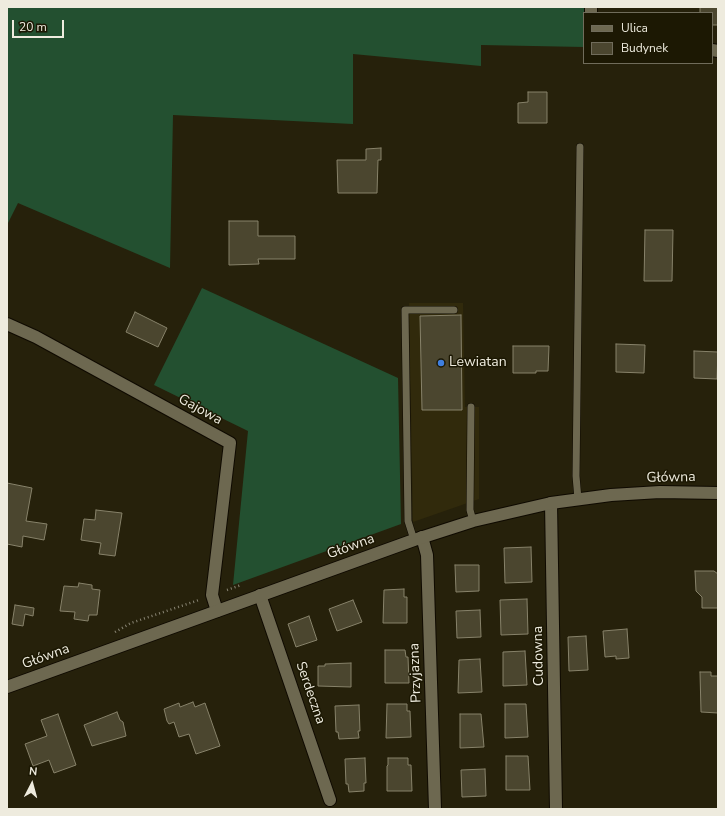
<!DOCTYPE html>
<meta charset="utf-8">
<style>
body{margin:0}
#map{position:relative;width:725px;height:816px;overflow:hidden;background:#26210b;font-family:"Nunito Sans",sans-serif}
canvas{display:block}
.frame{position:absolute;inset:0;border:8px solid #eeebde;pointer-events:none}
.legend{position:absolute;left:583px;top:12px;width:130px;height:52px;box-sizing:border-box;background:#1c1803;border:1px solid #706c5b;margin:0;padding:5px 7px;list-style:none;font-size:12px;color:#eeebde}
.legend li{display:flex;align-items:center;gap:8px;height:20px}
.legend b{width:20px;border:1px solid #706c5b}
.north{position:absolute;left:12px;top:764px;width:40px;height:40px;-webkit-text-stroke:3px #1c1803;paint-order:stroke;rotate:6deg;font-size:11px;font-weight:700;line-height:16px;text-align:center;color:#eeebde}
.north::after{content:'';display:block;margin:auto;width:14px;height:18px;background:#eeebde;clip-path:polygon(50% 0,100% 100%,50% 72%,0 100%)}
.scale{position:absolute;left:12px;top:20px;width:52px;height:18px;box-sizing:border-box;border:2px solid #eeebde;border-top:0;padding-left:5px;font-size:12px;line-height:14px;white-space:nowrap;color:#eeebde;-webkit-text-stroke:3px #1c1803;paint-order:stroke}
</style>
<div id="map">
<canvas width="725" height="816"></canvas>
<div class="frame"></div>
<ul class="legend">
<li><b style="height:5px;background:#6d6850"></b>Ulica</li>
<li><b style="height:11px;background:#4b462f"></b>Budynek</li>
</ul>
<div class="north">N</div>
<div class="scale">20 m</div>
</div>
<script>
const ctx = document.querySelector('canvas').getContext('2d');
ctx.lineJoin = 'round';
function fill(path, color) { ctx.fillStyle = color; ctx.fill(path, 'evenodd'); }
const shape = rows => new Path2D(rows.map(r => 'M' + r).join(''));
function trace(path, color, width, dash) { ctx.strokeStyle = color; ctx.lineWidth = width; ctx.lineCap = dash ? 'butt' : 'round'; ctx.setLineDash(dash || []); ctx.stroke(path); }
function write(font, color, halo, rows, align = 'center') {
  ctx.font = font + ' "Nunito Sans",sans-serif'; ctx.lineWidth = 3; ctx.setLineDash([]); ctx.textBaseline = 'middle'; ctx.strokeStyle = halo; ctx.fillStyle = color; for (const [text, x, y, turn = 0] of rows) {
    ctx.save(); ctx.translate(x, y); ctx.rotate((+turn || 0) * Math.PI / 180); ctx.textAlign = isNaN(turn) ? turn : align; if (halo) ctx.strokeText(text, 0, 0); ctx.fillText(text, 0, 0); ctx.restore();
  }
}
const built = shape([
 [409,303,463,303,465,407,479,407,479,499,413,522]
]);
const forest = shape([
 [7,7,584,7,584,47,481,45,481,66,353,54,353,124,173,115,170,268,18,203,7,225],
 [202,288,398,378,401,524,233,585,248,431,154,385]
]);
const building = shape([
 [700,7,718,7,718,25,712,25,712,13,700,13,700,7],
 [528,92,547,92,547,123,518,123,518,103,528,102,528,92],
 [381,148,381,160,378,160,377,193,338,193,337,160,366,160,366,149,381,148],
 [229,221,258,221,258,236,295,236,295,259,258,259,259,264,229,265,229,221],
 [645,230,673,230,672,281,644,281,645,230],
 [135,312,167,328,158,347,126,332,135,312],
 [461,315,462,410,422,410,420,316,461,315],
 [616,344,645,345,644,373,616,372,616,344],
 [513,346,549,346,548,371,536,371,536,373,513,373,513,346],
 [694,351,718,352,717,379,694,378,694,351],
 [7,483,32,488,26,521,47,524,44,540,23,536,22,547,7,544,7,483],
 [96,510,122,513,115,556,99,554,101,543,81,540,84,519,95,520,96,510],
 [531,547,532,582,505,583,504,548,531,547],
 [455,565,479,565,479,591,456,592,455,565],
 [695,571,714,571,718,574,718,608,702,608,702,597,696,591,695,571],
 [79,583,92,585,92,589,100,590,97,615,89,615,88,621,74,619,75,612,60,611,64,586,78,587,79,583],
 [404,589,404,597,407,597,407,623,383,623,384,590,404,589],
 [527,599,528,634,501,635,500,600,527,599],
 [353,600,362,622,337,631,329,609,353,600],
 [15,605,34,608,33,616,25,614,23,626,12,624,15,605],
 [480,610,481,637,457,638,456,611,480,610],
 [309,616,317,640,296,647,288,624,309,616],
 [627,629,629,658,616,659,616,656,605,657,603,631,627,629],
 [586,636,588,670,569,671,568,637,586,636],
 [385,650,405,650,406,657,408,657,409,683,385,683,385,650],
 [525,651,527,685,503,686,503,652,525,651],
 [480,659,482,692,458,693,459,660,480,659],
 [351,663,351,687,318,686,318,666,325,666,325,664,351,663],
 [700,672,711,672,711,676,718,676,718,713,701,712,700,672],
 [193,702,195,707,205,703,220,746,196,754,189,734,179,737,174,722,169,724,167,721,164,709,179,703,180,707,193,702],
 [387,704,407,704,407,711,410,711,411,737,386,738,387,704],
 [505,704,526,704,528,737,505,738,505,704],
 [359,705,360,731,358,731,359,738,339,739,338,732,336,732,335,706,359,705],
 [117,712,120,720,123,722,126,736,92,746,84,725,117,712],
 [58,714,76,765,54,773,49,760,33,766,25,744,47,736,41,720,58,714],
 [460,714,481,714,484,747,460,748,460,714],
 [506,756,528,756,530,790,506,790,506,756],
 [365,758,366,783,364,783,364,791,349,792,348,784,346,784,345,759,365,758],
 [388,758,408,758,408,765,411,765,412,791,387,791,387,766,388,765,388,758],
 [485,769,486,796,462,797,461,770,485,769]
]);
const path = shape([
 [227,590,241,585],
 [115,632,131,623,199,600]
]);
const lane = shape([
 [471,407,470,510,473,521],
 [578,499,576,476,580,147],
 [414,540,408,521,405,310,454,310]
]);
const street = shape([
 [591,13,591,7],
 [712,50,718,51],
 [7,324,36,337,230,443,212,595,217,611],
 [551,503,556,809],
 [422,537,427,555,435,809],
 [260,595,330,800]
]);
const secondary = shape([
 [7,687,414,540,473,521,551,503,611,495,660,492,718,493]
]);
const markers = [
 [441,363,4,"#3f7fe0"]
];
const poiNames = [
 ["Lewiatan",449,363]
];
const streetNames = [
 ["Gajowa",200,410,29],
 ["Główna",671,478,-1],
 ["Główna",351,547,-20],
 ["Cudowna",539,656,-91],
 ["Główna",46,657,-20],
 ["Przyjazna",416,673,-92],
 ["Serdeczna",310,693,71]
];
fill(built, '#312a0c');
fill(forest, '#235030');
fill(building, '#4b462f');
trace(building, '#87826a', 1);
trace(lane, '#0f0a00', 8);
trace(street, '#0f0a00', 14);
trace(secondary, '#0f0a00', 14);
trace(path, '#898574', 2.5, [1, 3]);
trace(lane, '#6d6850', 7);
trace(street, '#6d6850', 12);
trace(secondary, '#6d6850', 12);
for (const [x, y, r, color] of markers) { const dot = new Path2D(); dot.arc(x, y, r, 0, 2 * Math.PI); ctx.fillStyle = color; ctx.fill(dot); trace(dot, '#1c1803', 1.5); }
write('14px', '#eeebde', '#1c1803', poiNames, 'left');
write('14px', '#eeebde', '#1c1803', streetNames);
</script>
